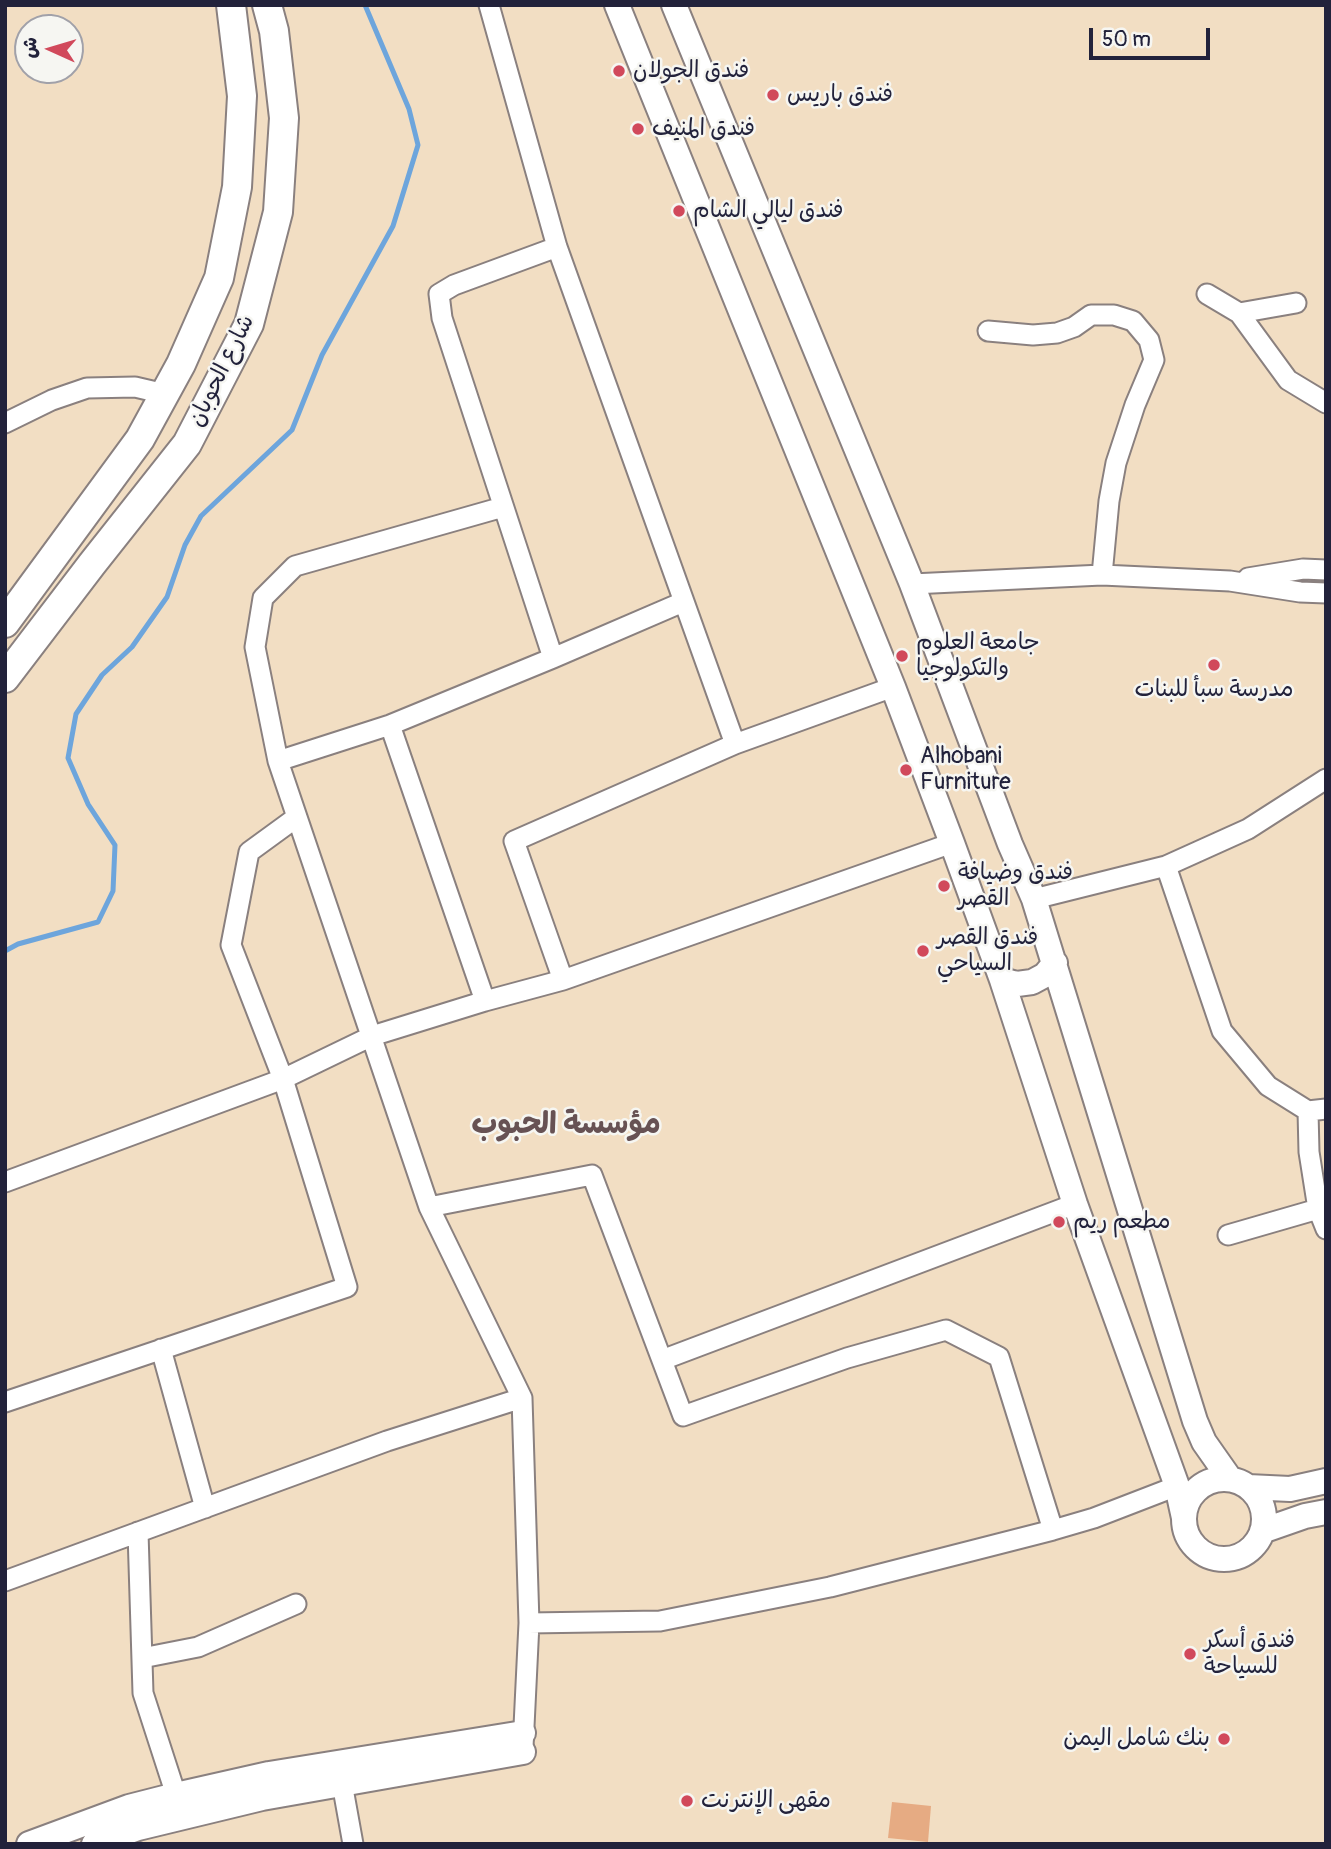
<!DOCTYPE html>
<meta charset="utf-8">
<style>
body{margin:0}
#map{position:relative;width:1331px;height:1849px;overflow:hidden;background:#f2dec3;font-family:Pangolin,"Playpen Sans Arabic",sans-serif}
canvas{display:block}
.frame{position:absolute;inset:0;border:7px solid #22223b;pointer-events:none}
.north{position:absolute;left:14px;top:14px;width:70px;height:70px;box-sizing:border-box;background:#f6f6f2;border:2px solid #a1a1a9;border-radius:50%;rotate:274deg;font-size:19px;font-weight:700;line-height:28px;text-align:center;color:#22223b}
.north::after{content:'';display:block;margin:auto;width:24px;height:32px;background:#d1495b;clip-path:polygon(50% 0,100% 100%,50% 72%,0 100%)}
.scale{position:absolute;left:1089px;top:28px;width:121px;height:32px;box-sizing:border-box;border:4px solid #22223b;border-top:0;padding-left:9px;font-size:21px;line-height:24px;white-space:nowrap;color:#22223b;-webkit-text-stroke:5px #f6f6f2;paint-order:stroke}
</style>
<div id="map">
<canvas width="1331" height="1849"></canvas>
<div class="frame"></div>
<div class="north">ش</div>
<div class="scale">50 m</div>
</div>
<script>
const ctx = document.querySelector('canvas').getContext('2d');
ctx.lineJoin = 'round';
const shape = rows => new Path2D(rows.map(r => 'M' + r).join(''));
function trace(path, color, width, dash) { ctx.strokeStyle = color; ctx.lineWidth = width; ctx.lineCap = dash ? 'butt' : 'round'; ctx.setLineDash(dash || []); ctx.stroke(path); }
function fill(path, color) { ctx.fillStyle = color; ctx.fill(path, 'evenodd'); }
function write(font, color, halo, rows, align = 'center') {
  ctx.font = font + ' Pangolin,"Playpen Sans Arabic",sans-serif'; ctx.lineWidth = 5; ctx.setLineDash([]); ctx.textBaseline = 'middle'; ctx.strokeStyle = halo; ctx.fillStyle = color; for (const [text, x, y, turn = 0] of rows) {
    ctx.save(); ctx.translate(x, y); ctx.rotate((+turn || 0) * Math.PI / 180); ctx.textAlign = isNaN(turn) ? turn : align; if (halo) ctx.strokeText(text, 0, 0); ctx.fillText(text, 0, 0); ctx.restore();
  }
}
const stream = shape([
 [5,951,18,944,98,922,113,891,115,845,88,804,68,758,76,714,102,675,132,647,167,597,185,545,201,516,292,430,322,355,393,226,418,145,409,109,365,5]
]);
const building = shape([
 [892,1802,931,1806,928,1842,888,1838]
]);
const minor = shape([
 [489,5,557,247,735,744],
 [1207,294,1239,313,1288,380,1326,403],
 [1239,313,1296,303],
 [988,331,1033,335,1057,333,1074,327,1091,315,1114,315,1133,321,1149,340,1154,360,1135,405,1116,463,1109,501,1102,575],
 [5,423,52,400,87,388,135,387,165,394],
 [503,507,295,566,263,598,255,647,278,761,429,1207,522,1398,529,1623,523,1747],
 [1248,578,1303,569,1326,570],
 [912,584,1102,575,1230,581,1300,592,1326,593],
 [553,658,442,318,439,294,454,285,557,247],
 [390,725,485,1001],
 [278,761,390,725,553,658,683,602],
 [1166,866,1222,1031,1268,1086,1308,1111,1326,1109],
 [1034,899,1166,866,1248,829,1326,779],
 [563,980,514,841,735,744,893,687],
 [1308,1111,1309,1152,1318,1209,1326,1229],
 [5,1182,283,1079,372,1036,485,1001,563,980,952,843],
 [429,1207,592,1175,683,1416,847,1358,946,1330,999,1357,1053,1530],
 [1228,1235,1318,1209],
 [161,1349,205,1508],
 [662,1360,1075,1204],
 [5,1402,347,1287,283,1079,231,945,249,852,297,817],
 [138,1532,143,1693,176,1795],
 [5,1581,387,1441,522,1398],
 [529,1623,660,1621,830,1587,1053,1530,1094,1518,1177,1486],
 [142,1658,198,1647,296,1604],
 [342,1783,353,1844]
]);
const major = shape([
 [617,5,893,687,952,843,1002,980,1075,1204,1177,1486,1184,1518],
 [674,5,912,584,1010,844,1034,899,1195,1421,1204,1442,1230,1479],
 [1002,980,1017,984,1032,982,1045,975,1055,963],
 '1184 1519a40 40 0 1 1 80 0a40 40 0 1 1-80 0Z',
 [1248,1487,1290,1489,1326,1481],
 [1262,1531,1305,1516,1326,1512],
 [29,1844,129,1807,176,1795,269,1774,523,1733],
 [94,1844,138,1828,262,1798,523,1752]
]);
const highway = shape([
 [5,623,140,439,181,364,219,278,237,187,242,96,231,5],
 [5,678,92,564,187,444,249,324,278,212,284,118,274,31,267,5]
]);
const markers = [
 [619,71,7,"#d1495b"],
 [773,95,7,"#d1495b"],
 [638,129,7,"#d1495b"],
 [679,211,7,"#d1495b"],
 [902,656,7,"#d1495b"],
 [1214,665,7,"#d1495b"],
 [906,770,7,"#d1495b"],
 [944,886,7,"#d1495b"],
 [923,951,7,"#d1495b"],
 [1059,1222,7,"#d1495b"],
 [1190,1654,7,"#d1495b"],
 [1224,1739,7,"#d1495b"],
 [687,1801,7,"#d1495b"]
];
const poiNames = [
 ["فندق الجولان",633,71],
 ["فندق باريس",787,95],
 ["فندق المنيف",652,129],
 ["فندق ليالي الشام",693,211],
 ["جامعة العلوم",916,643],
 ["والتكولوجيا",916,669],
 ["مدرسة سبأ للبنات",1214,690,"center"],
 ["Alhobani",920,757],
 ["Furniture",920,783],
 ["فندق وضيافة",958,873],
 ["القصر",958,899],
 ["فندق القصر",937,938],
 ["السياحي",937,964],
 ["مطعم ريم",1073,1222],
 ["فندق أسكر",1204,1641],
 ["للسياحة",1204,1667],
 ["بنك شامل اليمن",1210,1739,"right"],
 ["مقهى الإنترنت",701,1801]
];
const streetNames = [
 ["شارع الحوبان",222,371,-64]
];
const districtNames = [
 ["مؤسسة الحبوب",566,1125]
];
trace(stream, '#6da5dc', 5);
fill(building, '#e6ab83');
trace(minor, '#8a807f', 23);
trace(major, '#8a807f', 28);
trace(highway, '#8a807f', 32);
trace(minor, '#fff', 19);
trace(major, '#fff', 24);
trace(highway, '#fff', 28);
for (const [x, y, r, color] of markers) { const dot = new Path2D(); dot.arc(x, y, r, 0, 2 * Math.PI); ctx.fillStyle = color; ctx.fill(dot); trace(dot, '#f6f6f2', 2.5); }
write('23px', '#22223b', '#f6f6f2', poiNames, 'left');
write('23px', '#22223b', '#f6f6f2', streetNames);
write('bold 30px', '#675254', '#f6f6f2', districtNames);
</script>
